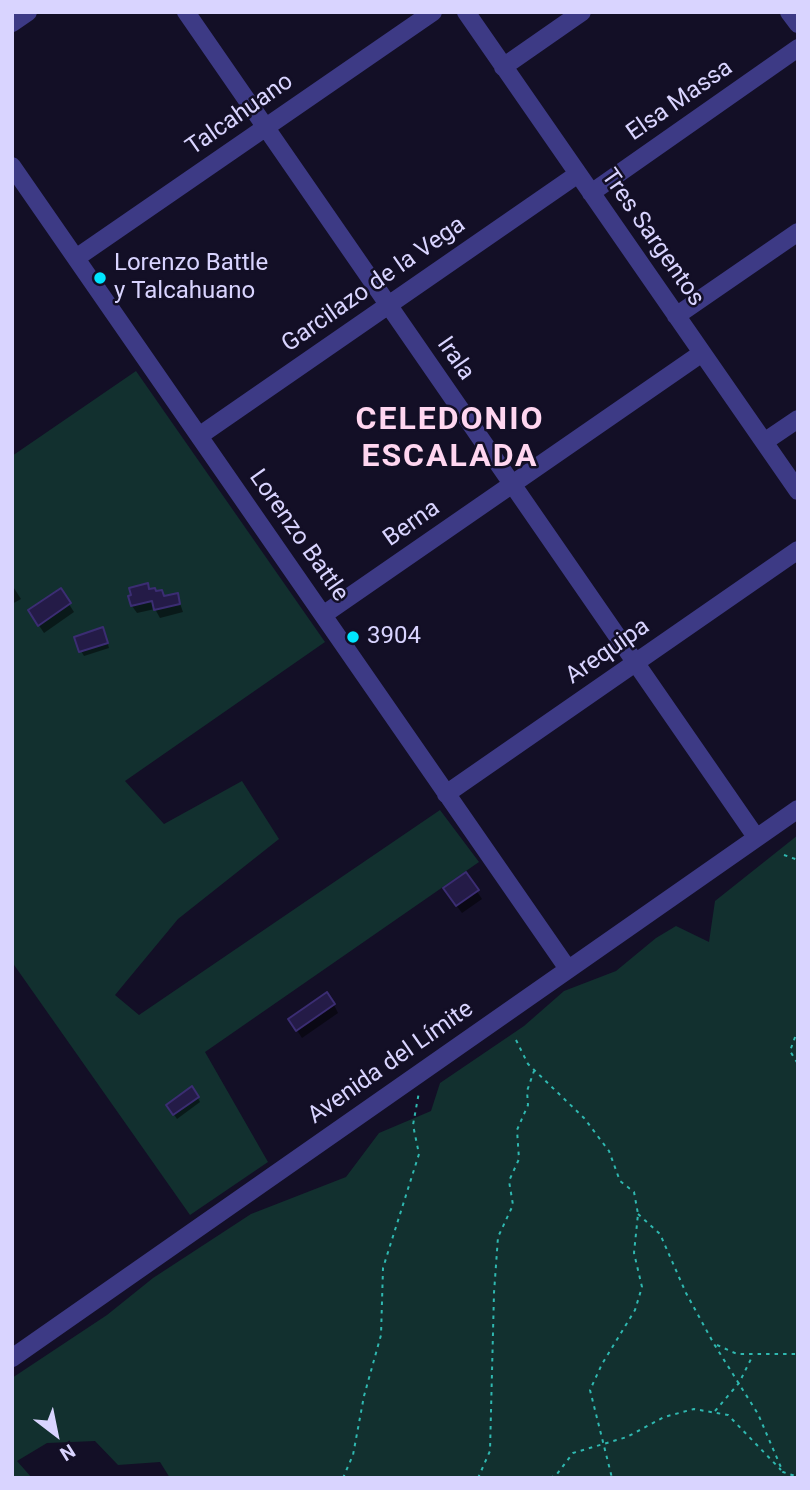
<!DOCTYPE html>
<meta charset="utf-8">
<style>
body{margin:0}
#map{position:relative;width:810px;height:1490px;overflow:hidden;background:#130f26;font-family:Roboto,sans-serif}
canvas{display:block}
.frame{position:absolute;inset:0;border:14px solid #d9d4ff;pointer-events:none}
.north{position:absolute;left:21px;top:1399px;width:70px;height:70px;-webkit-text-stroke:5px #130f26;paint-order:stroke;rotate:148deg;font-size:19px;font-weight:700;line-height:28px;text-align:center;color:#d9d4ff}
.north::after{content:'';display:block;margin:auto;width:24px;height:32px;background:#d9d4ff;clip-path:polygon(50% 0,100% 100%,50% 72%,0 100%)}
</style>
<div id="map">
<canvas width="810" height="1490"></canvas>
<div class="frame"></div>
<div class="north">N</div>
</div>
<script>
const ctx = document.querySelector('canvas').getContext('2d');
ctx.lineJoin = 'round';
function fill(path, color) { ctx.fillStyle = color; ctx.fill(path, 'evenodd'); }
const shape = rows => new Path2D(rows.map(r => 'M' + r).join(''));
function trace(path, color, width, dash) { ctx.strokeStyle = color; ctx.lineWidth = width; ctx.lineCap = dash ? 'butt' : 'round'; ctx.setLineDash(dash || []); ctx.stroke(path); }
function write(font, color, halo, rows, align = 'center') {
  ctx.font = font + ' Roboto,sans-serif'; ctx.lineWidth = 5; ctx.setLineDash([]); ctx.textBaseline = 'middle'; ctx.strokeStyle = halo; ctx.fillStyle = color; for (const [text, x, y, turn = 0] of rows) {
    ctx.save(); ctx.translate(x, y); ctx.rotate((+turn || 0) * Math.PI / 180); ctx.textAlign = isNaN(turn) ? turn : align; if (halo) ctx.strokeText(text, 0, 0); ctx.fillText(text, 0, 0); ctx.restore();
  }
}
const green = shape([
 [136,371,325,642,125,781,164,824,242,781,279,839,178,919,115,995,139,1015,440,810,479,862,205,1052,268,1162,190,1215,12,962,12,456],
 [798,835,798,1478,170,1478,160,1462,118,1465,95,1441,47,1443,17,1461,32,1478,12,1478,12,1378,107,1315,153,1278,251,1214,346,1177,379,1133,431,1111,440,1083,524,1026,564,991,616,971,656,938,676,926,709,942,715,901]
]);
const shadow = shape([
 [12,585,21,599,12,604],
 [147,585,150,591,165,598,177,595,183,612,160,618,155,609,137,613,132,606],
 [60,590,74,612,44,633,34,618],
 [105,634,109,648,84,656,81,651],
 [466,875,482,899,462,913,450,897],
 [334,1005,338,1013,302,1038,295,1027],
 [198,1098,200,1102,177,1119,171,1110]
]);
const building = shape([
 [148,583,149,589,155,588,156,591,162,590,164,596,178,593,180,604,154,610,152,601,131,606,128,596,131,595,129,588,148,583],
 [61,588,71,603,38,626,28,610,61,588],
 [103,627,108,643,79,652,74,637,103,627],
 [466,872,479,890,456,906,443,888,466,872],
 [327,992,335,1004,296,1031,288,1019,327,992],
 [192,1086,199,1097,173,1115,166,1105,192,1086]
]);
const path = shape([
 [784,855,798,860],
 [798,1029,790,1051,798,1064],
 [516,1040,528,1064,584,1118,609,1151,620,1181,634,1192,638,1214,634,1253,642,1287,635,1310,602,1364,590,1390,612,1478],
 [638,1214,660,1234,686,1293,714,1344,758,1414,783,1472,798,1477],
 [717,1345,737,1354,798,1354],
 [715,1411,739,1383,753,1355],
 [343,1478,353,1455,364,1396,381,1335,383,1268,419,1154,413,1125,419,1092],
 [478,1478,490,1451,494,1293,498,1237,513,1205,509,1181,519,1159,517,1130,528,1105,527,1091,534,1071],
 [550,1478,557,1474,573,1453,627,1437,664,1417,694,1409,728,1415,781,1470]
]);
const minor = shape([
 [186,12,756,837],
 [466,12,798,491],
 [789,12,798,24],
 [12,23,28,12],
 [503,67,582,12],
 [12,166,568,969],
 [591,193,798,48],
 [76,258,433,12],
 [676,316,798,232],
 [199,436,578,174],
 [764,442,798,419],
 [323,615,702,353],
 [446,794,798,550],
 [12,1358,798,809]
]);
const markers = [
 [100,278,7,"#00e5ff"],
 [353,637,7,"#00e5ff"]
];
const streetNames = [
 ["Elsa Massa",680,101,-35],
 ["Talcahuano",240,115,-35],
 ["Tres Sargentos",652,238,55],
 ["Garcilazo de la Vega",374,285,-35],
 ["Irala",455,359,55],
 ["Berna",412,524,-35],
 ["Lorenzo Battle",298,536,55],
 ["Arequipa",608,652,-35],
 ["Avenida del Límite",391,1063,-35]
];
const poiNames = [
 ["Lorenzo Battle",114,264],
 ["y Talcahuano",114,292],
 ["3904",367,637]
];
const districtNames = [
 ["CELEDONIO",450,421],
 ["ESCALADA",450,458]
];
fill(green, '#12302f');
fill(shadow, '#0007');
fill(building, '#241b47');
trace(building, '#3b2d73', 2);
trace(path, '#2fb8b0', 2, [3.5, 5]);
trace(minor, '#3d3a85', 18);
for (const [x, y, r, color] of markers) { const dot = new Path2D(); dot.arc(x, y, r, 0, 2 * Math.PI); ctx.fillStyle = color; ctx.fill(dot); trace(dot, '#130f26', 2.5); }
write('24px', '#d9d4ff', '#130f26', streetNames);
write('24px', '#d9d4ff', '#130f26', poiNames, 'left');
ctx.letterSpacing = '2px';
write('bold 32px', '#ffd6f0', '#130f26', districtNames);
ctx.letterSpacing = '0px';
</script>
